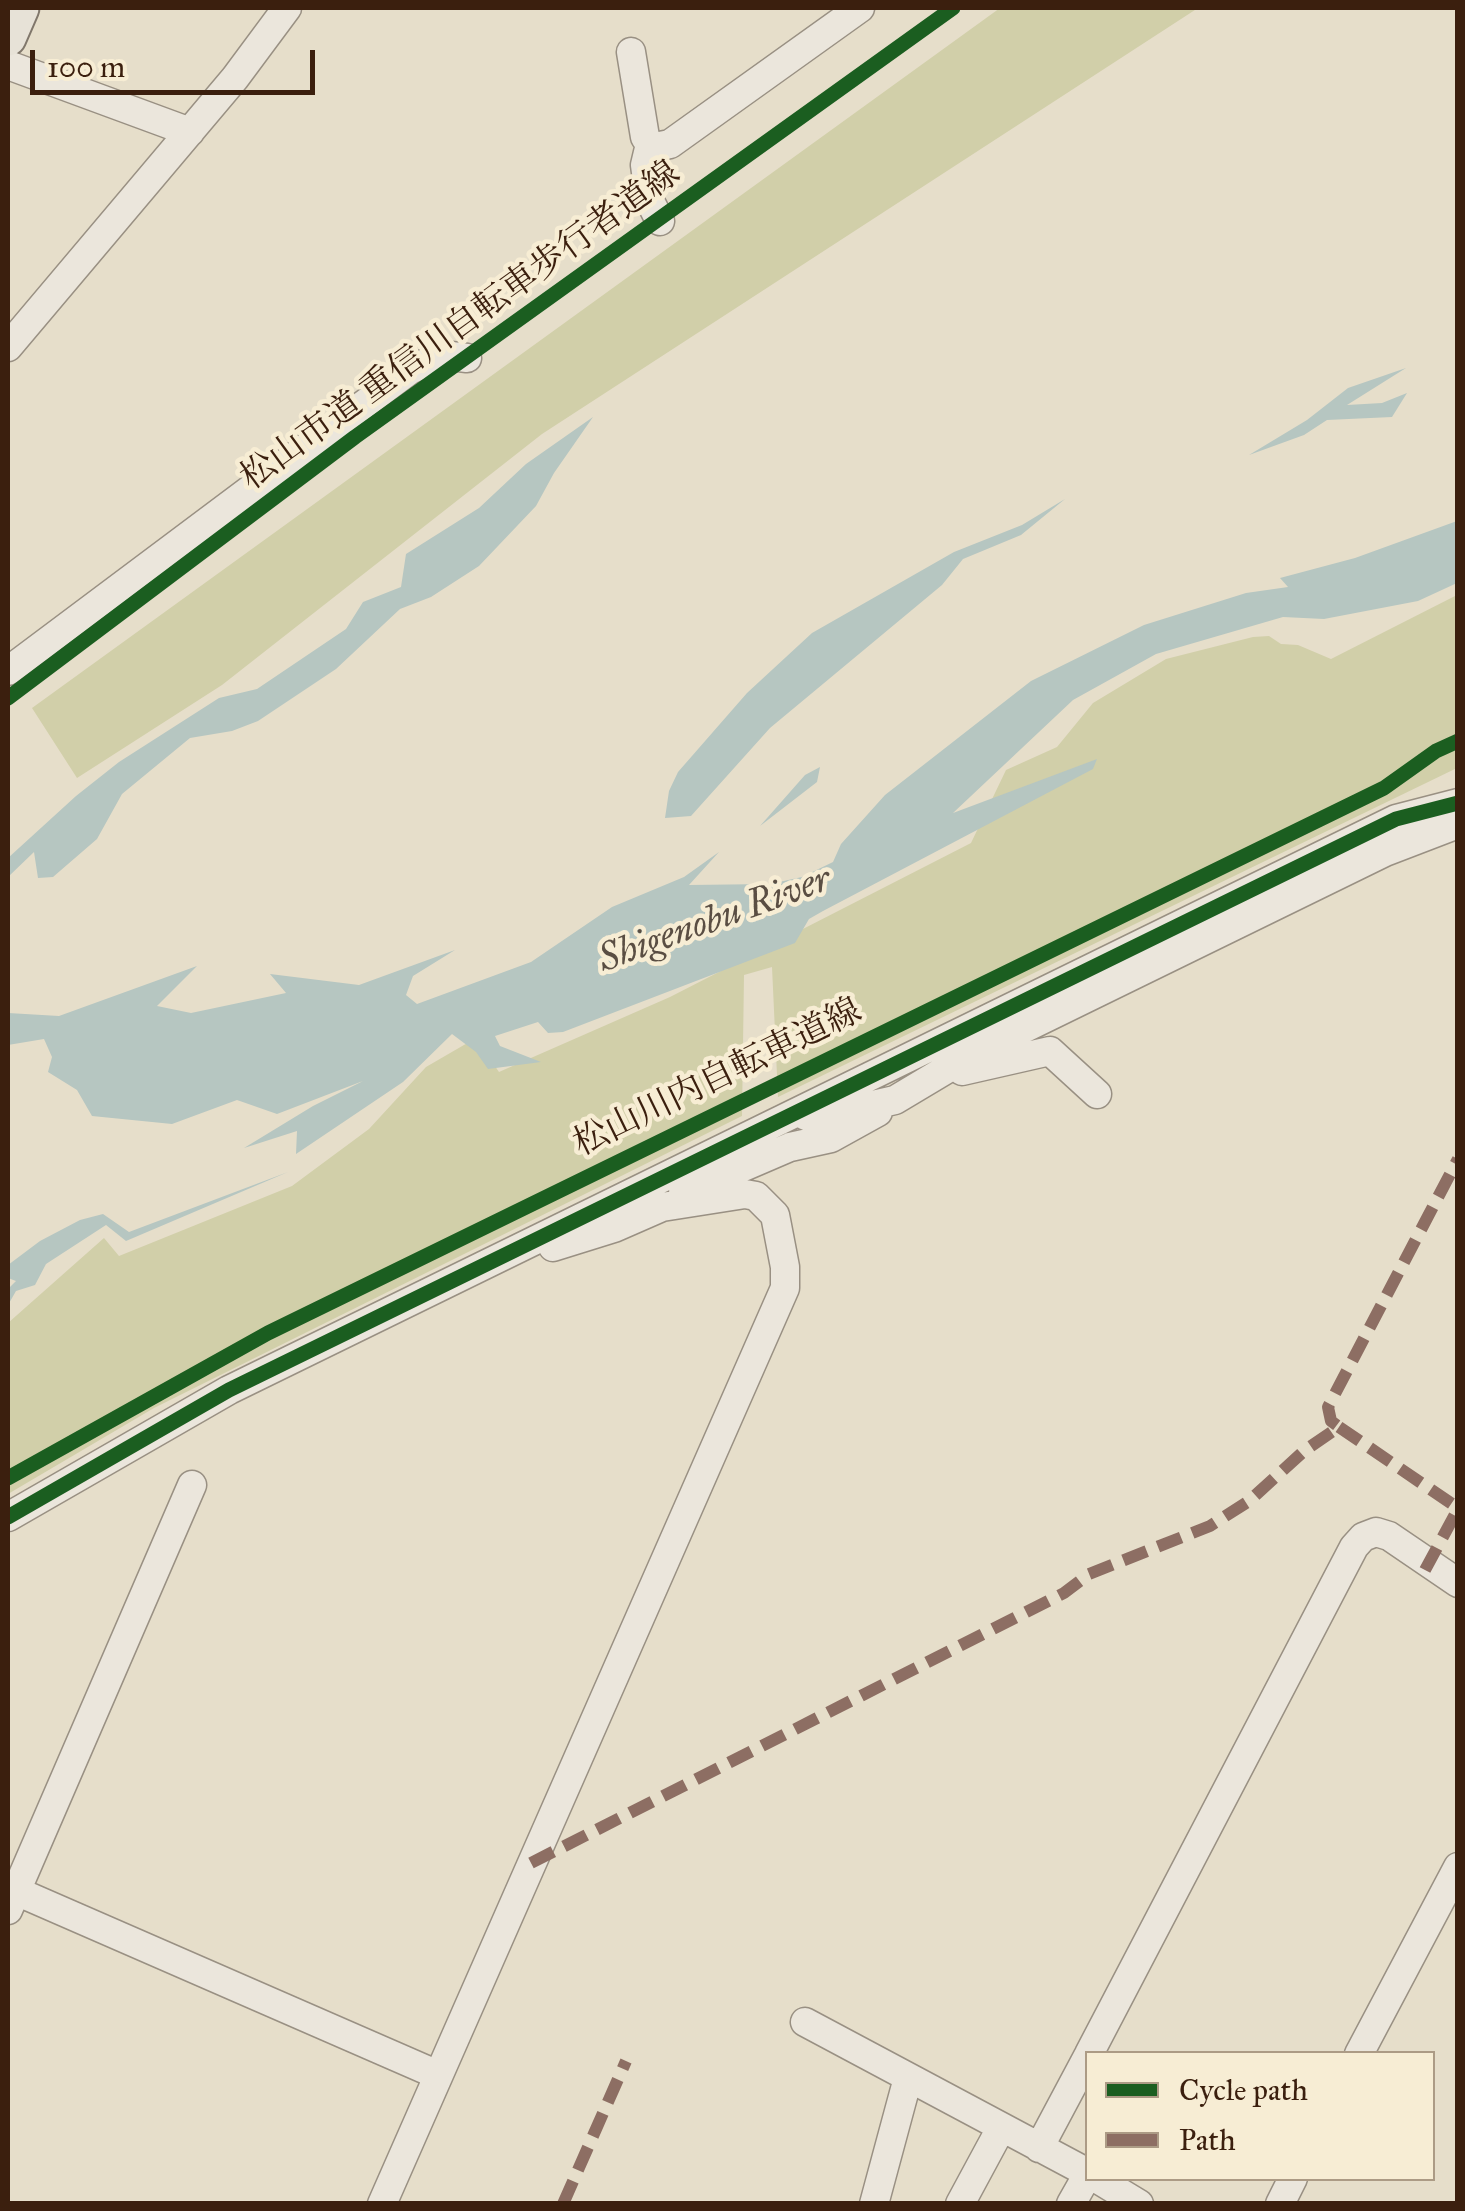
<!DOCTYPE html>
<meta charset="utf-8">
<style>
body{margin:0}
#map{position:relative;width:1465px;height:2211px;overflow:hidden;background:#e6deca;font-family:"IM FELL Great Primer",serif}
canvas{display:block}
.frame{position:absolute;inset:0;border:10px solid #3b1f0e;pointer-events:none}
.legend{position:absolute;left:1085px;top:2051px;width:350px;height:130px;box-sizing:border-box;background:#f7edd4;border:2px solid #ac9b85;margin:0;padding:12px 18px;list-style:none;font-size:30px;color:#3b1f0e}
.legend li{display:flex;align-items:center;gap:20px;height:50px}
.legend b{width:50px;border:2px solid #ac9b85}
.scale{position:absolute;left:30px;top:50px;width:285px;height:45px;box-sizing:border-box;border:5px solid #3b1f0e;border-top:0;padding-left:12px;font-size:30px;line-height:35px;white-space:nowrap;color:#3b1f0e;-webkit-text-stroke:8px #f7edd4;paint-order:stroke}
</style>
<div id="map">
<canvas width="1465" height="2211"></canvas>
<div class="frame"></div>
<ul class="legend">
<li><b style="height:12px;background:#1b5e20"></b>Cycle path</li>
<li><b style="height:12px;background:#8d6e63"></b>Path</li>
</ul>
<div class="scale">100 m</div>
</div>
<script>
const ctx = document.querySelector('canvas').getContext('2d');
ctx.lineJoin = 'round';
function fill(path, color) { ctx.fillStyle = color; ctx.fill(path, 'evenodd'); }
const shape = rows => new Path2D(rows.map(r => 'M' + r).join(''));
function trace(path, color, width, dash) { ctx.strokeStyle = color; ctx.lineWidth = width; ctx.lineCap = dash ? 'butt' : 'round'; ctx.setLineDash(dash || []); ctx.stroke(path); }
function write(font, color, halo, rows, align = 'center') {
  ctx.font = font + ' "IM FELL Great Primer","Noto Serif JP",serif'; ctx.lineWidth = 9; ctx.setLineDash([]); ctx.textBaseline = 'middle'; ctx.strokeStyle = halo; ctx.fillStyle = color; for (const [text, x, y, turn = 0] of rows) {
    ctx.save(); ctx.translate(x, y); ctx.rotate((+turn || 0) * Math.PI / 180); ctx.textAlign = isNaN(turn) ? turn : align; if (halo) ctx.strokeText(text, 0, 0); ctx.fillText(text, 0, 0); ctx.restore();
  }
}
const green = shape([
 [1000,8,1198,8,542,434,222,685,77,778,32,708],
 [1457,595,1457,768,778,1097,772,967,744,975,742,1116,154,1408,8,1494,8,1323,104,1238,119,1256,292,1186,369,1129,426,1067,476,1038,499,1072,670,997,971,843,1006,770,1057,747,1093,703,1166,659,1253,637,1269,636,1281,644,1298,645,1331,659]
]);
const water = shape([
 [1406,368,1347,405,1382,403,1407,393,1392,417,1327,420,1304,435,1249,455,1307,420,1348,388],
 [593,417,554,473,536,506,479,566,431,597,400,609,336,669,258,721,232,731,190,738,122,794,97,839,53,877,38,878,34,852,8,877,8,858,76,796,119,762,219,698,257,689,346,629,363,602,401,587,406,554,479,508,526,464],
 [1065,499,1021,535,963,559,942,585,770,728,691,816,665,818,669,791,678,772,747,693,812,633,954,552,1022,525],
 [1457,521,1457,583,1418,601,1324,619,1283,617,1156,654,1073,700,953,813,1097,759,1093,769,823,911,809,919,795,943,563,1032,548,1033,538,1022,495,1036,500,1046,541,1062,488,1069,476,1052,452,1034,403,1082,296,1154,297,1131,244,1148,313,1106,363,1081,277,1114,237,1100,172,1124,92,1116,77,1090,48,1072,52,1057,44,1039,8,1045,8,1013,59,1016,197,966,157,1006,191,1013,286,993,270,974,359,985,455,950,413,976,406,995,417,1004,531,962,612,907,684,877,719,852,689,885,770,884,802,877,833,862,841,844,885,795,1031,681,1144,625,1246,593,1288,587,1280,578,1355,558],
 [820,767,817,782,760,826,805,775],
 [288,1172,126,1241,106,1225,46,1264,35,1285,16,1291,8,1305,8,1289,16,1281,8,1278,8,1265,40,1241,80,1220,103,1214,129,1232]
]);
const minor = shape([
 [631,52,645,137,650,144],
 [8,65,190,132],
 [660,221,650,201,645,165,650,144,655,147,670,144,860,8],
 [8,347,235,78,287,8],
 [8,671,410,370,443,355,467,358],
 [962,1071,1050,1051,1097,1094],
 [806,1116,821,1117,895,1100,972,1054,1385,852,1458,824],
 [683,1193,790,1147,831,1138,878,1112],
 [8,1517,229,1390,1396,819,1458,803],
 [16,1891,438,2075],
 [8,1910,192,1485],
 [805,2022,1088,2173],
 [1089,2054,1354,1547,1363,1537,1376,1532,1389,1536,1458,1583],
 [1359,2054,1458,1867],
 [1039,2148,1088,2056],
 [1096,2178,1139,2204],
 [382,2204,785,1288,785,1267,775,1215,756,1196,745,1194,662,1207,614,1228,553,1247],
 [874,2204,908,2078],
 [960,2204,1001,2128],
 [1071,2204,1088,2174],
 [1280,2204,1293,2178]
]);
const major = shape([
 [8,38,21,8]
]);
const quiet = shape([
 [1339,1427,1458,1508],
 [1425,1570,1458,1509],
 [531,1863,1064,1593,1089,1574,1210,1526,1249,1501,1304,1451,1339,1427,1331,1421,1328,1407,1458,1159],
 [563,2204,626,2061]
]);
const cycleway = shape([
 [8,698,355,437,953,8],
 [8,1478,268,1333,1384,788,1436,751,1458,741],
 [8,1517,229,1390,1396,819,1458,803]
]);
const streetNames = [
 ["松山市道 重信川自転車歩行者道線",461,327,-36],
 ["松山川内自転車道線",718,1079,-26]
];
const waterNames = [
 ["Shigenobu River",715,921,-20]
];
fill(green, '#d1cfa9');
fill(water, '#b6c6c1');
trace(minor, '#999083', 31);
trace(major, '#80776b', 39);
trace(minor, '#ebe6dc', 28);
trace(major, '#e7e2d7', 35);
trace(quiet, '#8d6e63', 12, [25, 12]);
trace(cycleway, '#1b5e20', 15);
write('35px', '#3b1f0e', '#f7edd4', streetNames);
write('italic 38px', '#5a4e43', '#f7edd4', waterNames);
</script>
